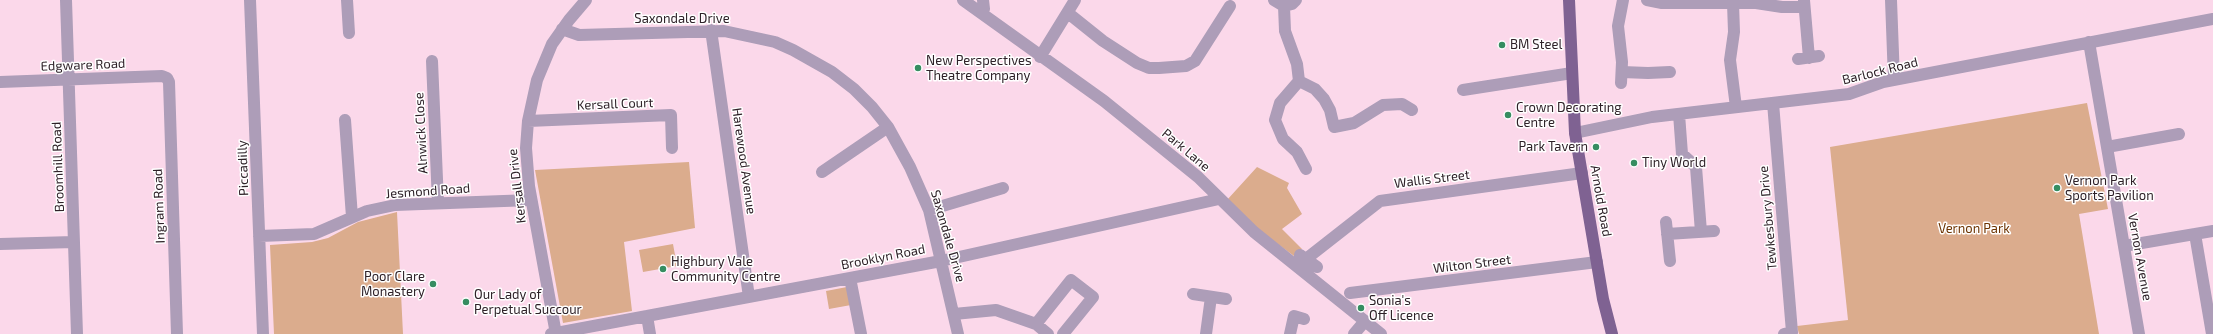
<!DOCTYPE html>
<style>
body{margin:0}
canvas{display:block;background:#fbd8ea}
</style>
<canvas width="2213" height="334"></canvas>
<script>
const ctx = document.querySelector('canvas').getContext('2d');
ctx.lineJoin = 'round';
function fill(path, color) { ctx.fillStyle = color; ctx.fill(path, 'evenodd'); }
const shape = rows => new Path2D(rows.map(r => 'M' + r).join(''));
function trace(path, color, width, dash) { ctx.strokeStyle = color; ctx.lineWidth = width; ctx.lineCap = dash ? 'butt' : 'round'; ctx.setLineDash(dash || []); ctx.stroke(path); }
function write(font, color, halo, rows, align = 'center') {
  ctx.font = font + ' "Exo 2",sans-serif'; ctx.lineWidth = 3; ctx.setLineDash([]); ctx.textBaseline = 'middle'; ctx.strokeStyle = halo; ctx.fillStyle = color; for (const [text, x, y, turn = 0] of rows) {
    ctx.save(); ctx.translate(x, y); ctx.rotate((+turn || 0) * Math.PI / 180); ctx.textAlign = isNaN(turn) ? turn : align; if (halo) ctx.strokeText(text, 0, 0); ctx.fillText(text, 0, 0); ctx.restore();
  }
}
const green = shape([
 [2087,103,2108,209,2079,214,2099,334,1799,334,1797,326,1848,320,1830,147],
 [689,162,695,228,624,242,632,311,563,323,535,170],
 [1257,167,1289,183,1287,188,1302,214,1282,229,1302,249,1294,256,1256,228,1227,200],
 [397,212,403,334,274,334,270,245,312,242,328,238,358,222],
 [673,244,677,266,643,272,639,250],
 [847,287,851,305,829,309,826,291]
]);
const minor = shape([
 [66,0,77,334],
 [250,0,263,334],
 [347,0,349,33],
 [963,0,1104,101,1198,177,1254,232,1381,334],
 [1274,0,1284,6,1292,4,1296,0],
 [1647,0,1662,3,1756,3,1782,7,1804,7],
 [1804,0,1809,58],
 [1891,0,1894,80],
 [1733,3,1734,32,1730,60,1736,107],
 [1284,6,1285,31,1297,64,1299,81,1280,103,1275,120,1283,139,1297,152,1306,169],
 [981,13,984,9,983,0],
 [1068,13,1103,41,1137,63,1149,68,1159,68,1186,66,1195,61,1230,6],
 [562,29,579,35,724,31,775,42,793,50,832,72,854,89,872,107,888,127,910,167,929,210,958,334],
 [711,30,749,297],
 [2089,42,2139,334],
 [1040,57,1075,0],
 [1798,59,1819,56],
 [432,61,438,203],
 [1622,72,1648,73,1670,72],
 [1299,81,1315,89,1324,99,1330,110,1334,127,1354,123,1383,105,1402,104,1412,110],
 [0,82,162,76,167,78,169,82,177,334],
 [1621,83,1622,62,1618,26,1623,0],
 [1463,90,1572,73],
 [1773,103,1792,332,1784,334],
 [1679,114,1682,154,1696,167,1701,232],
 [345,120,352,217],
 [528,121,671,115,672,148],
 [1575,133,1652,117,1849,94,1883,82,2213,19],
 [2107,147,2179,134],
 [822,172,888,127],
 [929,210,1003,188],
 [1666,222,1670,261],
 [1667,234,1714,231],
 [2195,234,2212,334],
 [259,236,314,234,367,211,395,205,531,200],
 [0,244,74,242],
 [2124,246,2213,231],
 [1300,255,1317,267],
 [1306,259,1380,201,1582,173],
 [850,278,861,334],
 [1350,293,1597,262],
 [1193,294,1226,299],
 [954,314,996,310,1036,324,1048,334],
 [647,316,650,334],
 [1036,324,1071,280,1093,297,1063,334],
 [551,334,941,261,1219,199],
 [556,334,529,186,526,148,528,121,537,80,552,44,569,20,586,0],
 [1206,334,1211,297],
 [1290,334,1294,316,1304,319],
 [1354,334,1365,321]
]);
const major = shape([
 [1569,0,1575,133,1603,299,1612,334]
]);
const markers = [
 [1502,45,4,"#368d61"],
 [918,68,4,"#368d61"],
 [1508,115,4,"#368d61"],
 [1596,147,4,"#368d61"],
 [1634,163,4,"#368d61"],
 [2057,188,4,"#368d61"],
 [663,269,4,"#368d61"],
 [433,284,4,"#368d61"],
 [466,302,4,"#368d61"],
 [1361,308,4,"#368d61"]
];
const streetNames = [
 ["Saxondale Drive",682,19],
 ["Edgware Road",83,65,-2],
 ["Barlock Road",1880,71,-14],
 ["Kersall Court",615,104,-2],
 ["Alnwick Close",421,133,-93],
 ["Park Lane",1186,150,40],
 ["Harewood Avenue",744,161,82],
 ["Broomhill Road",58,167,-92],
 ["Piccadilly",243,168,-92],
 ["Wallis Street",1432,179,-7],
 ["Kersall Drive",517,186,-97],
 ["Jesmond Road",428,191,-4],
 ["Arnold Road",1601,201,80],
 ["Ingram Road",159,206,-92],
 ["Tewkesbury Drive",1768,218,-95],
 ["Saxondale Drive",948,236,74],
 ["Brooklyn Road",883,257,-11],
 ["Vernon Avenue",2140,257,80],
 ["Wilton Street",1472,264,-7]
];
const poiNames = [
 ["BM Steel",1510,45],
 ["New Perspectives",926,61],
 ["Theatre Company",926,76],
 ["Crown Decorating",1516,108],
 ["Centre",1516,123],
 ["Park Tavern",1588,147,"right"],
 ["Tiny World",1642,163],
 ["Vernon Park",2065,181],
 ["Sports Pavilion",2065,196],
 ["Highbury Vale",671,262],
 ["Community Centre",671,277],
 ["Poor Clare",425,277,"right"],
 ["Monastery",425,292,"right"],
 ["Our Lady of",474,295],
 ["Perpetual Succour",474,310],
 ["Sonia's",1369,301],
 ["Off Licence",1369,316]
];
const parkNames = [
 ["Vernon Park",1974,229]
];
fill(green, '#dbac8d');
trace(minor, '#ad9db8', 12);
trace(major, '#7f6292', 12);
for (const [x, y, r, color] of markers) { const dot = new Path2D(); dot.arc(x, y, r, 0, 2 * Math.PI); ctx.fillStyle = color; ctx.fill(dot); trace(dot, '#fff', 1.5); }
write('13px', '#2e2128', '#fff', streetNames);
write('13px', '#2e2128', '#fff', poiNames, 'left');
write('13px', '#6c3300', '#fff', parkNames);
</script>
